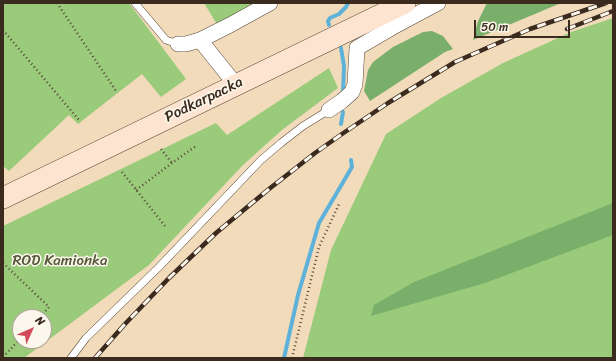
<!DOCTYPE html>
<style>
body{margin:0}
#map{position:relative;width:616px;height:361px;overflow:hidden;background:#f2dbbb;font-family:Sriracha,sans-serif}
canvas{display:block}
.frame{position:absolute;inset:0;border:4px solid #3b2a1e;pointer-events:none}
.north{position:absolute;left:12px;top:309px;width:40px;height:40px;box-sizing:border-box;background:#fbf7ec;border:1px solid #aea59a;border-radius:50%;rotate:45deg;font-size:11px;font-weight:700;line-height:16px;text-align:center;color:#3b2a1e}
.north::after{content:'';display:block;margin:auto;width:14px;height:18px;background:#d1495b;clip-path:polygon(50% 0,100% 100%,50% 72%,0 100%)}
.scale{position:absolute;left:474px;top:20px;width:96px;height:18px;box-sizing:border-box;border:2px solid #3b2a1e;border-top:0;padding-left:5px;font-size:12px;line-height:14px;white-space:nowrap;color:#3b2a1e;-webkit-text-stroke:3px #fbf7ec;paint-order:stroke}
</style>
<div id="map">
<canvas width="616" height="361"></canvas>
<div class="frame"></div>
<div class="north">N</div>
<div class="scale">50 m</div>
</div>
<script>
const ctx = document.querySelector('canvas').getContext('2d');
ctx.lineJoin = 'round';
function fill(path, color) { ctx.fillStyle = color; ctx.fill(path, 'evenodd'); }
const shape = rows => new Path2D(rows.map(r => 'M' + r).join(''));
function trace(path, color, width, dash) { ctx.strokeStyle = color; ctx.lineWidth = width; ctx.lineCap = dash ? 'butt' : 'round'; ctx.setLineDash(dash || []); ctx.stroke(path); }
function write(font, color, halo, rows, align = 'center') {
  ctx.font = font + ' Sriracha,sans-serif'; ctx.lineWidth = 3; ctx.setLineDash([]); ctx.textBaseline = 'middle'; ctx.strokeStyle = halo; ctx.fillStyle = color; for (const [text, x, y, turn = 0] of rows) {
    ctx.save(); ctx.translate(x, y); ctx.rotate((+turn || 0) * Math.PI / 180); ctx.textAlign = isNaN(turn) ? turn : align; if (halo) ctx.strokeText(text, 0, 0); ctx.fillText(text, 0, 0); ctx.restore();
  }
}
const green = shape([
 [3,3,129,3,186,79,161,97,142,74,78,124,69,115,9,171,3,166],
 [204,3,256,3,218,26],
 [613,18,613,358,303,358,331,250,386,134,441,98,503,63,571,32],
 [329,68,338,88,282,130,243,165,149,265,24,358,3,358,3,226,216,123,227,135],
 [20,317,44,317,44,341,20,341]
]);
const forest = shape([
 [487,3,561,3,473,40,478,21],
 [432,31,443,36,453,49,445,52,370,101,364,91,368,70,373,62,393,47,423,32],
 [613,203,613,235,485,283,371,316,374,305,414,282]
]);
const stream = shape([
 [329,25,328,21,330,18,339,14,346,7,348,3],
 [341,48,344,66,343,93],
 [341,124,343,112],
 [284,358,298,295,319,223,352,167,351,160]
]);
const path = shape([
 [57,3,116,91],
 [3,30,79,120],
 [161,149,172,163],
 [122,172,165,226],
 [136,190,172,163,196,146],
 [3,263,49,307,40,317],
 [3,357,20,339],
 [292,358,319,247,340,202]
]);
const service = shape([
 [135,3,166,40,178,44],
 [71,358,86,338,159,267,261,160,281,143,303,126,329,110]
]);
const minor = shape([
 [200,40,236,85],
 [178,44,186,44,200,40,230,25,270,3],
 [329,110,342,101,352,92,355,84,357,48,393,27,438,3]
]);
const secondary = shape([
 [3,198,405,3]
]);
const rail = shape([
 [567,29,613,11],
 [95,358,125,324,169,278,216,233,269,189,315,153,342,134,388,103,455,62,530,29,606,3]
]);
const streetNames = [
 ["Podkarpacka",204,100,-26]
];
const parkNames = [
 ["ROD Kamionka",60,261]
];
fill(green, '#99cb7b');
fill(forest, '#7aaf6b');
trace(stream, '#5eb2da', 4);
trace(service, '#564536', 8);
trace(minor, '#564536', 16);
trace(secondary, '#564536', 22);
trace(path, '#564536', 2.5, [1, 3]);
trace(service, '#fff', 7);
trace(minor, '#fff', 15);
trace(secondary, '#fde4d1', 21);
trace(rail, '#3b2a1e', 4.5);
trace(rail, '#fbf7ec', 3, [9]);
write('15px', '#3b2a1e', '#fbf7ec', streetNames);
write('15px', '#575a3a', '#fbf7ec', parkNames);
</script>
